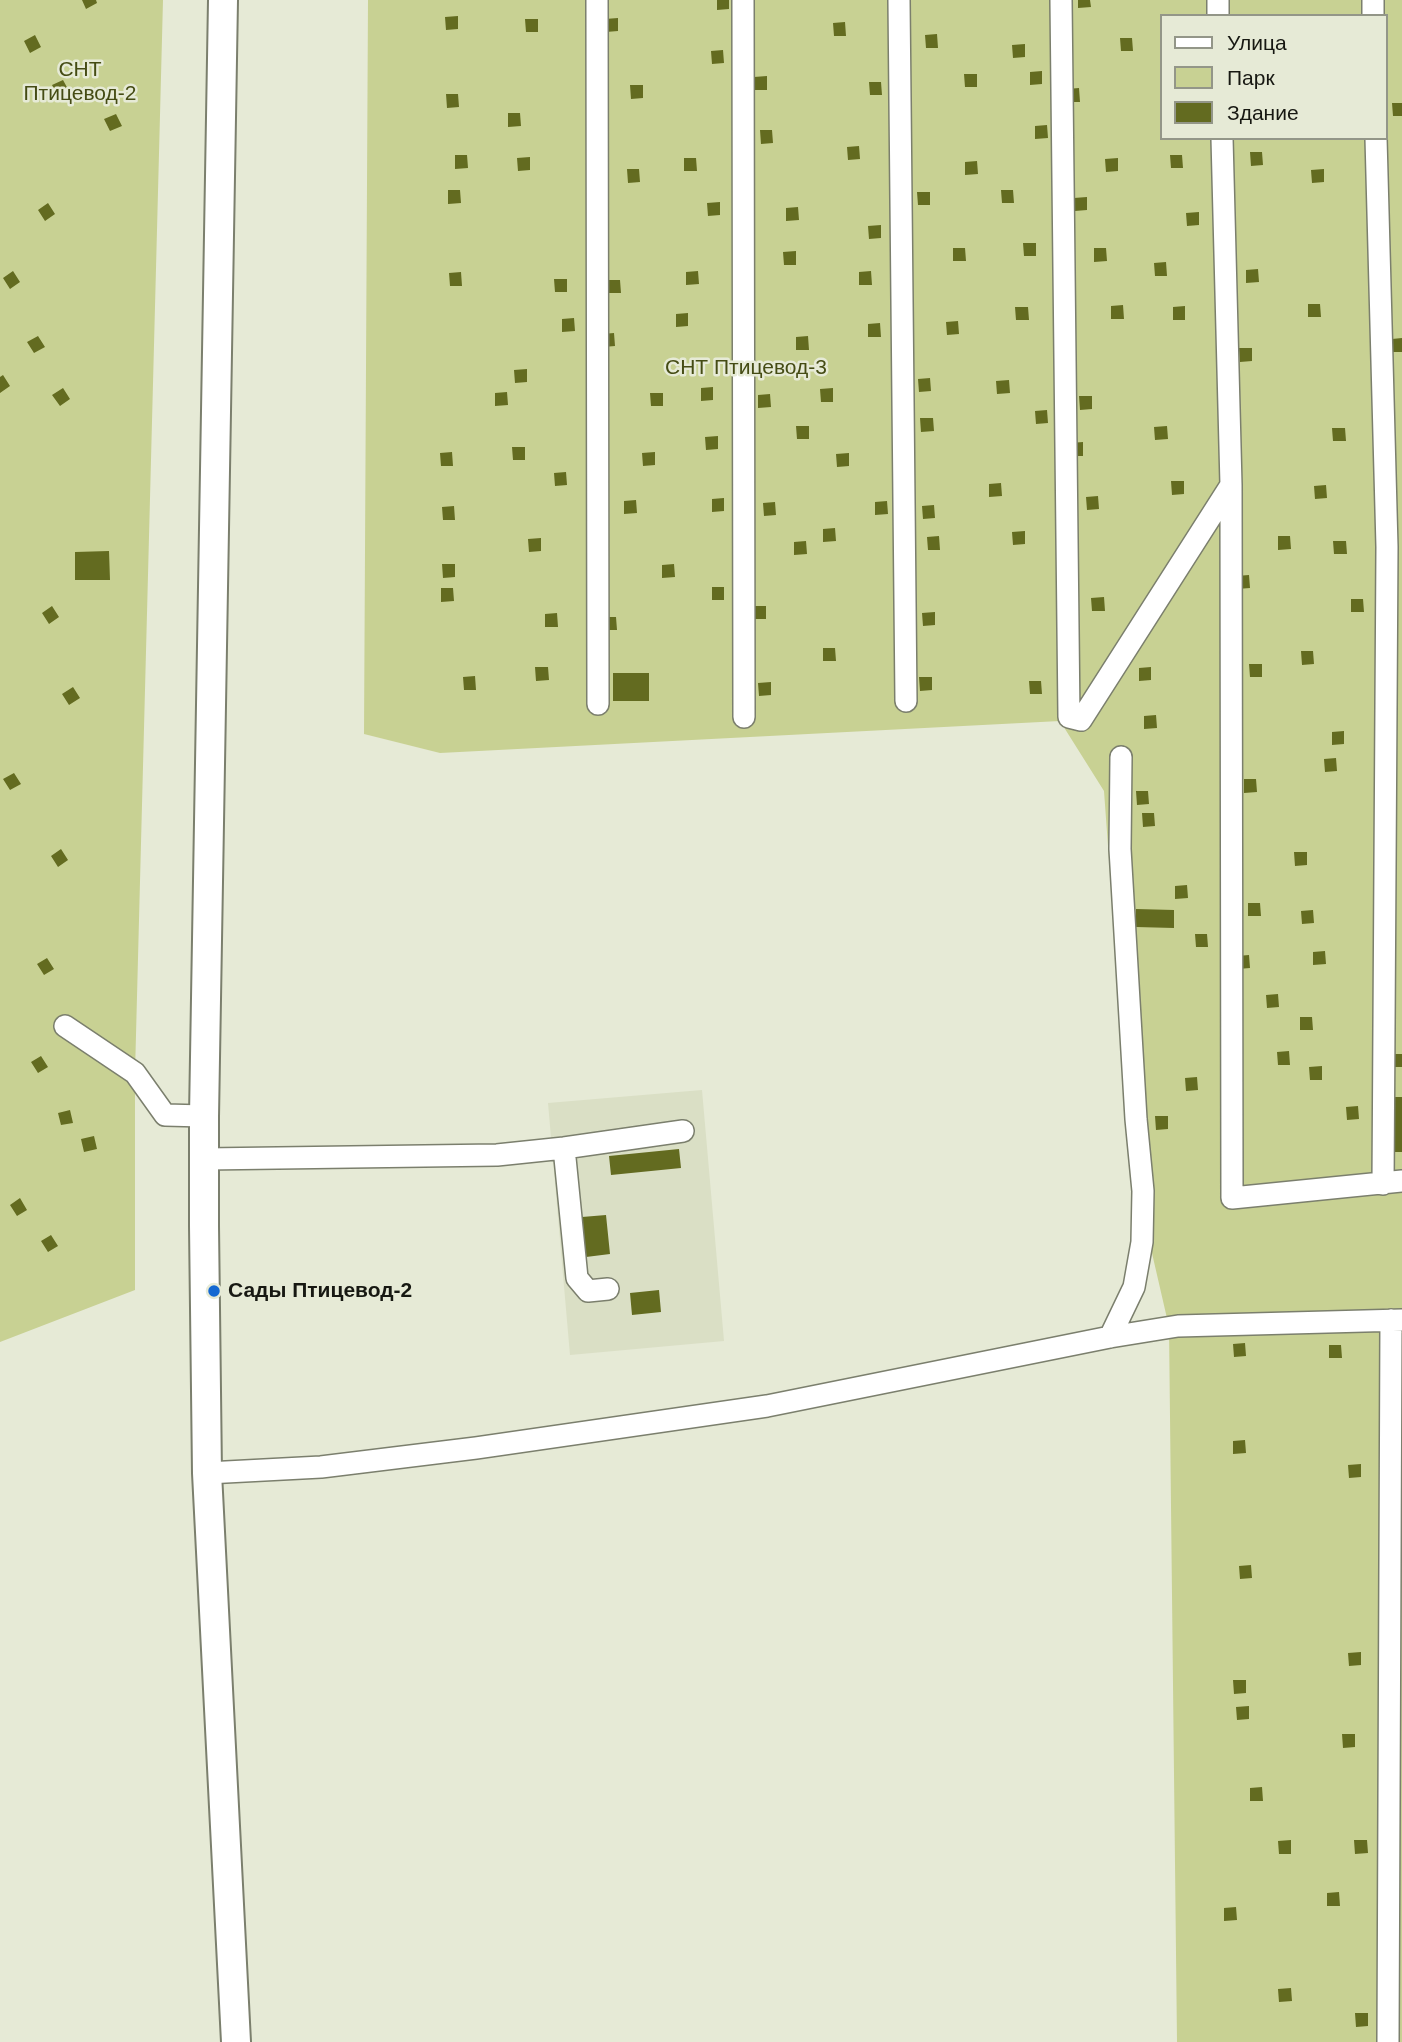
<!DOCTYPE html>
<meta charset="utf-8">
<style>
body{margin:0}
#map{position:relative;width:1402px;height:2042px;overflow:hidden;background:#e6ead6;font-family:Helvetica,sans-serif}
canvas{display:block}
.legend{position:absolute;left:1160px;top:14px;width:228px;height:126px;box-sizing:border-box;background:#e6ead6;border:2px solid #939688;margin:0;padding:9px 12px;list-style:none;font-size:21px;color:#171812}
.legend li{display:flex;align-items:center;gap:14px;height:35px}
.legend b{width:35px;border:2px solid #939688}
</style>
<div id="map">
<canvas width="1402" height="2042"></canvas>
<ul class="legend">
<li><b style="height:9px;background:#fff"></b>Улица</li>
<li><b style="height:19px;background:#c8d193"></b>Парк</li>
<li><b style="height:19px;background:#636b20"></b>Здание</li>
</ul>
</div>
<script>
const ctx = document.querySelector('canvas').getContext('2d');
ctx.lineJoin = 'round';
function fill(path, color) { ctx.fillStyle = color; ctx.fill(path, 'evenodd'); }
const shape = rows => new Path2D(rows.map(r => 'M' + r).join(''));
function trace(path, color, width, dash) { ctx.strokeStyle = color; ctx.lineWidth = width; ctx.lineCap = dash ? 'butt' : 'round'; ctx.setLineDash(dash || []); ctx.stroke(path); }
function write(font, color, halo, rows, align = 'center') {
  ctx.font = font + ' Helvetica,sans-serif'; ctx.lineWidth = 5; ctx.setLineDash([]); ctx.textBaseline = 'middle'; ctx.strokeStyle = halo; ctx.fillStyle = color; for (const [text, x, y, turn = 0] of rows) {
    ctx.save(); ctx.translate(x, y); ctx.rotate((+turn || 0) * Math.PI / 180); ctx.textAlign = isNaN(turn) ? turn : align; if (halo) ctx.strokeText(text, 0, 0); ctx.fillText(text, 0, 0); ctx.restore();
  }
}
const built = shape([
 [702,1090,724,1341,570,1355,548,1103]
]);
const green = shape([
 [0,0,163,0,135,1073,135,1290,0,1342],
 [368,0,1402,0,1402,2042,1177,2042,1169,1327,1131,1162,1104,791,1060,721,440,753,364,734],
 [1162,16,1386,16,1386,138,1162,138]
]);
const building = shape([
 [82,0,96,0,97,3,86,9],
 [717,0,729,0,729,9,717,10],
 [1078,0,1090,0,1091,7,1078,8],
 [458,16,458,29,446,30,445,17],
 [618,18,618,31,606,32,605,19],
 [525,19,538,19,538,32,526,32],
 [845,22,846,36,834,36,833,23],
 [937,34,938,48,926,48,925,35],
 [35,35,41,47,30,53,24,41],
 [1120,38,1132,38,1133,51,1121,51],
 [1025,44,1025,57,1013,58,1012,45],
 [723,50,724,63,712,64,711,51],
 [1042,71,1042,84,1030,85,1030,72],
 [964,74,977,74,977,87,965,87],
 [767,76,767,90,755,90,754,77],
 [63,80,69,91,58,97,52,85],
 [869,82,881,82,882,95,870,95],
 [630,85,643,85,643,98,631,99],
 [1079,88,1080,102,1067,102,1067,89],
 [446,94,458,94,459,107,447,108],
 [1392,103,1402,103,1402,116,1393,116],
 [508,113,520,113,521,126,508,127],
 [116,114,122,126,110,131,104,119],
 [1047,125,1048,138,1035,139,1035,126],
 [760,130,772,130,773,143,761,144],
 [859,146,860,159,848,160,847,147],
 [1250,152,1262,152,1263,165,1251,166],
 [455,155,467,155,468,168,455,169],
 [1170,155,1182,155,1183,168,1171,168],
 [530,157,530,170,518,171,517,158],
 [684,158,696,158,697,171,684,171],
 [1118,158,1118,171,1106,172,1105,159],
 [977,161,978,174,965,175,965,162],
 [627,169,639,169,640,182,628,183],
 [1324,169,1324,182,1312,183,1311,170],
 [448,190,460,190,461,203,448,204],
 [1001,190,1013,190,1014,203,1002,203],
 [917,192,930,192,930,205,918,205],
 [1087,197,1087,210,1075,211,1074,198],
 [720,202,720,215,708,216,707,203],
 [48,203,55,214,45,221,38,210],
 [798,207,799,220,786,221,786,208],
 [1199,212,1199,225,1187,226,1186,213],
 [881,225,881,238,869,239,868,226],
 [1023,243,1036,243,1036,256,1024,256],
 [953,248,965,248,966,261,953,261],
 [1094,248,1106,248,1107,261,1094,262],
 [796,251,796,265,784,265,783,252],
 [1166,262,1167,276,1155,276,1154,263],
 [1258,269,1259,282,1246,283,1246,270],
 [13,271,20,282,10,289,3,278],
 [698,271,699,284,686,285,686,272],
 [871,271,872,285,859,285,859,272],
 [461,272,462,286,450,286,449,273],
 [554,279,567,279,567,292,555,292],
 [607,280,620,280,621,293,608,293],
 [1308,304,1320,304,1321,317,1308,317],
 [1123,305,1124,319,1111,319,1111,306],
 [1185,306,1185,320,1173,320,1173,307],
 [1015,307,1028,307,1029,320,1016,320],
 [688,313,688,326,676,327,676,314],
 [574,318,575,331,562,332,562,319],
 [958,321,959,334,947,335,946,322],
 [880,323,881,337,868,337,868,324],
 [614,333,615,346,603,347,602,334],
 [38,336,45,347,34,353,27,342],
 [808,336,809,350,796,350,796,337],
 [1402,338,1402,352,1393,352,1392,339],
 [1239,348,1252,348,1252,361,1240,362],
 [527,369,527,382,515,383,514,370],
 [3,375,10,386,0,393,0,377],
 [930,378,931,391,919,392,918,379],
 [1009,380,1010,393,997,394,996,381],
 [713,387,713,400,701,401,701,388],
 [63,388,70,399,60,406,52,395],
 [833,388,833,402,821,402,820,389],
 [507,392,508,405,495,406,495,393],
 [650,393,663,393,663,406,651,406],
 [770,394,771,407,758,408,758,395],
 [1079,396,1092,396,1092,409,1080,410],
 [1047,410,1048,423,1036,424,1035,411],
 [920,418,933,418,934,431,921,432],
 [796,426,809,426,809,439,797,439],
 [1167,426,1168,439,1155,440,1154,427],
 [1332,428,1345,428,1346,441,1333,441],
 [718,436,718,449,706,450,705,437],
 [1083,442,1083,456,1071,456,1070,443],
 [512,447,525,447,525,460,513,460],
 [452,452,453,466,441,466,440,453],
 [655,452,655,465,643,466,642,453],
 [849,453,849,466,837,467,836,454],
 [566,472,567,485,555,486,554,473],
 [1171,481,1184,481,1184,494,1172,495],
 [1001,483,1002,496,989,497,989,484],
 [1326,485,1327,498,1315,499,1314,486],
 [1098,496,1099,509,1087,510,1086,497],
 [724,498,724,511,712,512,712,499],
 [636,500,637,513,624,514,624,501],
 [887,501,888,514,875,515,875,502],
 [775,502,776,515,764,516,763,503],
 [934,505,935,518,923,519,922,506],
 [454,506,455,520,443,520,442,507],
 [835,528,836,541,823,542,823,529],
 [1025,531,1025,544,1013,545,1012,532],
 [939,536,940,550,928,550,927,537],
 [1278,536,1290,536,1291,549,1278,550],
 [541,538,541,551,529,552,528,539],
 [806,541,807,554,794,555,794,542],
 [1333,541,1346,541,1347,554,1334,554],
 [109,551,110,580,75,580,75,552],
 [442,564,455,564,455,577,443,578],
 [674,564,675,577,662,578,662,565],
 [1249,575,1250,588,1237,589,1236,576],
 [712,587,724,587,724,600,712,600],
 [441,588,453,588,454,601,441,602],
 [1104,597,1105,611,1092,611,1091,598],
 [1351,599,1363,599,1364,612,1351,612],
 [52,606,59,617,49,624,42,613],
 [753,606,766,606,766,619,754,619],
 [935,612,935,625,923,626,922,613],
 [557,613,558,627,545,627,545,614],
 [604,617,616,617,617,630,604,630],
 [823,648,835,648,836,661,823,661],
 [1301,651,1313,651,1314,664,1302,665],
 [1249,664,1262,664,1262,677,1250,677],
 [535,667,548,667,549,680,536,681],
 [1151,667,1151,680,1139,681,1139,668],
 [613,673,649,673,649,701,613,701],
 [475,676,476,690,464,690,463,677],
 [919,677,932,677,932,690,920,691],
 [1029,681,1041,681,1042,694,1030,694],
 [771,682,771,695,759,696,758,683],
 [73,687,80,698,69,705,62,694],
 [1156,715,1157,728,1144,729,1144,716],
 [1344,731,1344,744,1332,745,1332,732],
 [1336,758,1337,771,1325,772,1324,759],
 [14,773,21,784,10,790,3,779],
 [1244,779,1256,779,1257,792,1244,793],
 [1136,791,1148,791,1149,804,1137,805],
 [1142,813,1154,813,1155,826,1143,827],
 [61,849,68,860,58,867,51,856],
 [1294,852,1307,852,1307,865,1295,866],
 [1187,885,1188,898,1175,899,1175,886],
 [1248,903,1260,903,1261,916,1248,916],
 [1136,909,1174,910,1174,928,1136,927],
 [1313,910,1314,923,1302,924,1301,911],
 [1195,934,1207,934,1208,947,1196,947],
 [1325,951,1326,964,1313,965,1313,952],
 [1249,955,1250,968,1238,969,1237,956],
 [47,958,54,969,44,975,37,964],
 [1278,994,1279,1007,1267,1008,1266,995],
 [1300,1017,1312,1017,1313,1030,1300,1030],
 [1289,1051,1290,1065,1278,1065,1277,1052],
 [1394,1054,1402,1054,1402,1067,1395,1067],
 [41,1056,48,1067,38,1073,31,1062],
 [1322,1066,1322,1080,1310,1080,1309,1067],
 [1197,1077,1198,1090,1186,1091,1185,1078],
 [1385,1097,1402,1097,1402,1152,1385,1152],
 [1358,1106,1359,1119,1347,1120,1346,1107],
 [70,1110,73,1123,61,1125,58,1113],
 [1155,1116,1168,1116,1168,1129,1156,1130],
 [94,1136,97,1149,84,1152,81,1139],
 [679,1149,681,1168,611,1175,609,1156],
 [20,1198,27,1210,17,1216,10,1205],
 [606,1215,610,1254,586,1257,582,1217],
 [51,1235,58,1246,48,1252,41,1241],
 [659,1290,661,1312,632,1315,630,1293],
 [1245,1343,1246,1356,1234,1357,1233,1344],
 [1329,1345,1341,1345,1342,1358,1329,1358],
 [1245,1440,1246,1453,1233,1454,1233,1441],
 [1361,1464,1361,1477,1349,1478,1348,1465],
 [1251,1565,1252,1578,1240,1579,1239,1566],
 [1361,1652,1361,1665,1349,1666,1348,1653],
 [1233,1680,1246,1680,1246,1693,1234,1694],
 [1249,1706,1249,1719,1237,1720,1236,1707],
 [1342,1734,1355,1734,1355,1747,1343,1748],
 [1262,1787,1263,1801,1250,1801,1250,1788],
 [1291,1840,1291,1854,1279,1854,1278,1841],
 [1354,1840,1367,1840,1368,1853,1355,1854],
 [1339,1892,1340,1906,1327,1906,1327,1893],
 [1236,1907,1237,1920,1224,1921,1224,1908],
 [1291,1988,1292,2001,1279,2002,1278,1989],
 [1355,2013,1368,2013,1368,2026,1356,2027]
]);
const minor = shape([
 [597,0,598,704],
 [743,0,744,717],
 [899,0,906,701],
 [1061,0,1069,717,1081,720,1231,485],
 [1218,0,1218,16],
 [1373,0,1373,16],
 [1222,138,1231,485,1232,1198,1402,1181],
 [1376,138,1387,547,1383,1184],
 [65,1026,135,1073,165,1115,204,1116],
 [564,1148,577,1278,588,1291,608,1289],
 [205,1159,497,1155,564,1148,683,1131],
 [1110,1337,1134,1287,1142,1242,1143,1191,1136,1119,1120,849,1121,757],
 [207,1473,321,1467,476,1448,767,1406,1110,1337,1178,1326,1402,1320],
 [1388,2042,1391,1320]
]);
const major = shape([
 [223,0,204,1116,204,1226,207,1473,236,2042]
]);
const markers = [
 [214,1291,7,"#1468d2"]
];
const parkNames = [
 ["СНТ",80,70],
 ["Птицевод-2",80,94],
 ["СНТ Птицевод-3",746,368]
];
const poiNames = [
 ["Сады Птицевод-2",228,1291]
];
fill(built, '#dadfc5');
fill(green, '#c8d193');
fill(building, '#636b20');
trace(minor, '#7b7f6d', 24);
trace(major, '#7b7f6d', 32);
trace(minor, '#fff', 21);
trace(major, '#fff', 28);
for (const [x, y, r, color] of markers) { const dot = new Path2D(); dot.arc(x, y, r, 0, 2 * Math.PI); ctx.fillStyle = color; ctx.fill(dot); trace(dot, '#e6ead6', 2.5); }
write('21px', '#454c14', '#e6ead6', parkNames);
write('bold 21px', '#171812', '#e6ead6', poiNames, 'left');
</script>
